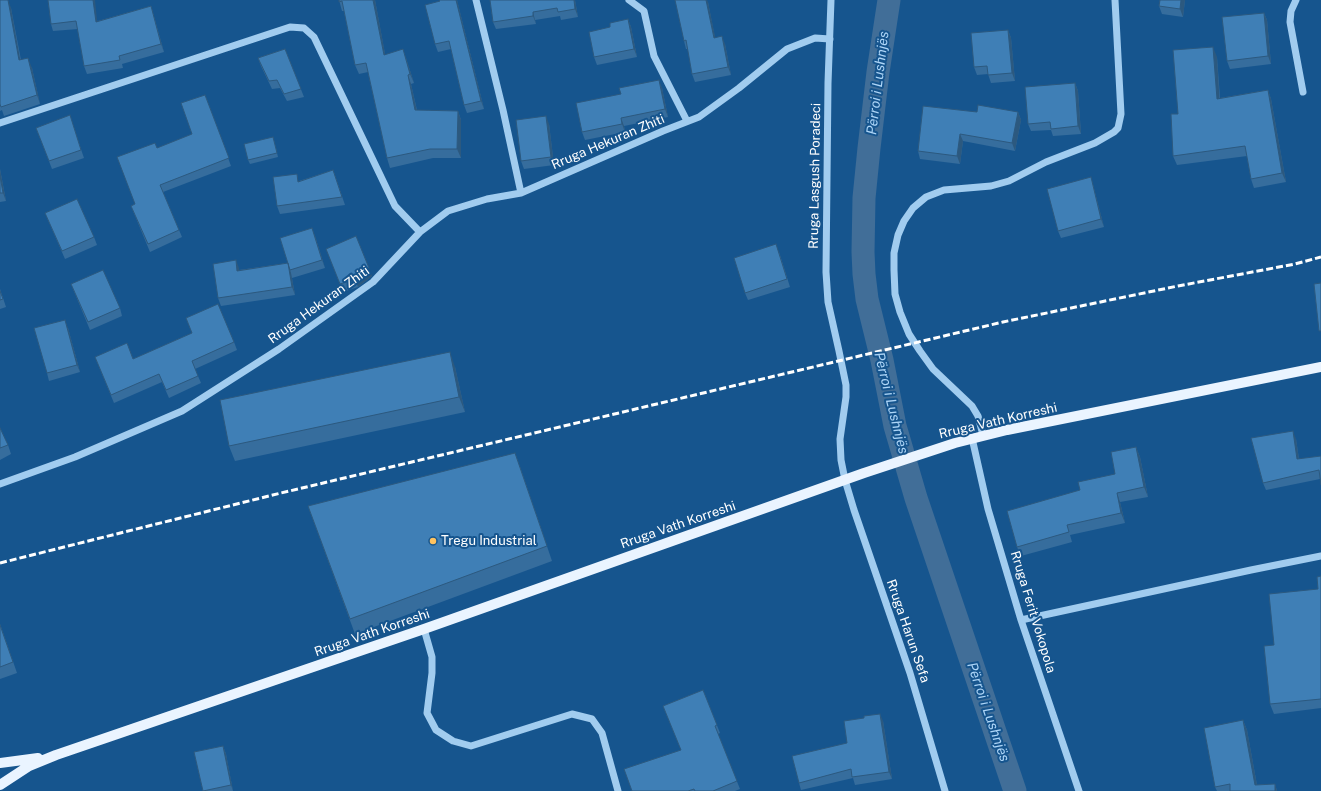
<!DOCTYPE html>
<meta charset="utf-8">
<style>
body{margin:0}
canvas{display:block;background:#16558e}
</style>
<canvas width="1321" height="791"></canvas>
<script>
const ctx = document.querySelector('canvas').getContext('2d');
ctx.lineJoin = 'round';
const shape = rows => new Path2D(rows.map(r => 'M' + r).join(''));
function trace(path, color, width, dash) { ctx.strokeStyle = color; ctx.lineWidth = width; ctx.lineCap = dash ? 'butt' : 'round'; ctx.setLineDash(dash || []); ctx.stroke(path); }
function fill(path, color) { ctx.fillStyle = color; ctx.fill(path, 'evenodd'); }
function write(font, color, halo, rows, align = 'center') {
  ctx.font = font + ' "Public Sans",sans-serif'; ctx.lineWidth = 4; ctx.setLineDash([]); ctx.textBaseline = 'middle'; ctx.strokeStyle = halo; ctx.fillStyle = color; for (const [text, x, y, turn = 0] of rows) {
    ctx.save(); ctx.translate(x, y); ctx.rotate((+turn || 0) * Math.PI / 180); ctx.textAlign = isNaN(turn) ? turn : align; if (halo) ctx.strokeText(text, 0, 0); ctx.fillText(text, 0, 0); ctx.restore();
  }
}
const canal = shape([
 [889,0,878,72,869,148,864,198,863,252,864,274,867,299,882,360,895,426,916,498,1015,791]
]);
const minor = shape([
 [476,0,503,110,521,193],
 [629,0,644,11,654,56,687,121],
 [831,0,828,83,826,272,828,302,839,351,846,385,846,397,840,439,841,460,845,480,854,510,910,673,945,791],
 [1296,0,1291,11,1290,22,1303,92],
 [0,123,290,27,304,28,314,37,395,206,420,232],
 [983,435,978,416,972,406,933,369,920,351,909,334,900,312,895,294,894,270,894,253,898,235,904,221,913,208,926,197,944,190,991,186,1009,181,1046,162,1095,143,1114,132,1118,128,1121,114,1115,0],
 [972,438,988,509,1021,620,1079,791],
 [0,484,75,457,182,411,279,349,373,282,420,232,448,211,487,199,521,193,663,131,699,117,739,88,787,49,815,38,830,39],
 [1021,620,1251,570,1321,556],
 [424,629,432,657,432,673,427,713,436,730,453,741,471,746,572,714,592,719,602,733,618,791]
]);
const major = shape([
 [0,763,38,758],
 [0,785,29,766,56,755,424,629,864,473,955,443,1007,430,1321,367]
]);
const rail = shape([
 [0,563,281,493,1003,322,1178,286,1295,264,1321,257]
]);
const wall = shape([
 [0,0,11,8,21,60,32,68,40,104,4,116,2,110,0,111],
 [48,0,98,21,151,6,164,52,122,64,123,68,87,74,84,66,78,29,53,31,51,24],
 [339,0,375,0,385,54,406,58,414,83,411,84,417,110,458,111,461,120,461,158,433,158,390,168,387,158,368,72,359,74,355,65,344,11,342,11],
 [457,0,484,109,467,113,464,105,451,49,438,52,435,44],
 [490,0,575,0,578,17,561,20,560,16,535,20,536,24,496,29,493,22],
 [1160,0,1185,0,1183,17,1162,14,1159,6],
 [708,2,715,38,725,44,731,75,695,82,692,74,688,49,686,49,684,41],
 [1264,13,1267,20,1271,64,1230,69,1227,61],
 [628,19,631,27,637,57,597,65,594,57,610,27],
 [1008,30,1011,38,1015,81,991,83,988,74,977,75,974,67],
 [285,49,304,97,287,101,280,88,272,89,261,66,258,58],
 [1217,57,1220,98,1268,90,1271,99,1286,182,1254,188,1251,179,1247,156,1177,165,1173,156,1178,114],
 [1075,83,1078,91,1081,134,1053,136,1051,130,1031,131,1028,124],
 [662,88,668,117,624,126,625,132,585,140,582,132],
 [205,95,231,166,163,192,182,237,150,252,131,206,135,204,157,148,192,134],
 [977,112,1018,112,1021,120,1015,151,963,141,960,164,920,159,918,151],
 [72,123,84,158,52,169,36,128],
 [549,124,554,165,524,169,521,161],
 [274,141,278,157,250,164,248,160],
 [0,169,6,201,0,202],
 [333,170,345,205,280,214,277,206,299,181],
 [1093,185,1104,227,1061,238,1058,231],
 [45,213,94,237,97,245,65,259],
 [315,236,325,268,292,278,291,273,295,295,221,306,218,298,239,268,239,270,288,263],
 [779,252,790,287,748,300,745,293],
 [329,256,372,276,358,287,343,292],
 [71,284,120,308,122,316,90,330],
 [0,289,6,307,0,309],
 [186,318,234,342,237,350,195,369,201,383,169,398,162,382,114,403,95,357,133,359,192,333],
 [68,328,80,372,49,381,47,373],
 [455,367,465,412,235,461,229,446],
 [0,428,8,445,11,454,0,460],
 [1296,439,1299,459,1321,456,1320,479,1266,490,1263,483],
 [1136,447,1140,457,1148,497,1120,502,1125,523,1070,535,1072,542,1021,556,1017,547,1115,474],
 [520,467,552,561,355,634,308,506],
 [1321,576,1321,708,1274,714,1270,704,1274,645,1318,589],
 [0,624,17,673,0,679],
 [703,690,720,733,718,734,740,789,735,791,632,791,681,750,663,706],
 [1243,720,1247,730,1257,785,1275,784,1277,791,1217,791,1215,787],
 [883,721,892,779,855,785,853,778,801,790,799,783,847,743],
 [223,746,226,754,233,791,203,791,194,752]
]);
const shadedWall = shape([
 [8,0,11,8,22,70,19,60],
 [93,0,95,0,98,30,96,22],
 [373,0,375,0,387,64,384,55],
 [456,0,457,0,484,109,481,101],
 [574,0,575,0,578,17,575,9],
 [706,0,707,0,708,2,717,46,714,38],
 [1181,0,1185,0,1183,17,1180,9],
 [151,6,153,14,164,52,161,44],
 [533,12,536,24,533,16],
 [1264,13,1267,20,1271,64,1268,56],
 [628,19,631,27,637,57,634,49],
 [1008,30,1011,38,1015,81,1012,73],
 [722,36,725,44,731,75,728,67],
 [1213,47,1217,57,1220,108,1217,99],
 [403,49,406,58,414,83,410,74],
 [28,58,32,68,40,104,37,95],
 [408,75,411,84,419,120,415,110],
 [659,80,662,88,668,117,665,109],
 [1075,83,1078,91,1081,134,1078,126],
 [1268,90,1271,99,1286,182,1282,173],
 [458,111,461,120,461,158,457,149],
 [1018,112,1021,120,1015,151,1012,143],
 [546,116,549,124,554,165,551,157],
 [621,118,624,126,625,132,622,124],
 [960,134,963,141,960,164,957,156],
 [0,169,6,201,3,193,0,176],
 [1091,177,1093,185,1104,227,1101,219],
 [312,228,315,236,325,268,322,260],
 [236,260,239,268,240,279,237,271],
 [288,263,291,273,295,295,292,287],
 [369,268,372,276,358,287,355,279],
 [65,320,68,328,80,372,77,365],
 [450,352,455,367,465,412,459,397],
 [1293,431,1296,439,1300,467,1297,459],
 [1136,447,1140,457,1148,497,1144,487],
 [1117,493,1120,502,1125,523,1121,513],
 [880,714,883,721,892,779,889,772],
 [1243,720,1247,730,1258,791,1255,785],
 [223,746,226,754,233,791,231,785],
 [1275,784,1277,791,1275,791]
]);
const building = shape([
 [0,0,8,0,19,60,28,58,37,95,1,107,0,104,0,0],
 [48,0,93,0,96,22,151,6,161,44,119,56,120,60,84,66,76,21,51,24,48,0],
 [339,0,373,0,384,55,403,49,410,74,408,75,415,110,458,111,457,149,430,149,387,158,366,63,355,65,342,1,339,2,339,0],
 [439,0,456,0,481,101,464,105,449,41,435,44,425,5,440,1,439,0],
 [490,0,574,0,575,9,558,12,557,8,533,12,533,16,493,22,490,0],
 [675,0,706,0,714,38,722,36,728,67,692,74,686,40,684,41,675,0],
 [1160,0,1181,0,1180,9,1159,6,1160,0],
 [1264,13,1268,56,1227,61,1222,17,1264,13],
 [628,19,634,49,594,57,589,32,610,27,610,23,628,19],
 [1008,30,1012,73,988,75,987,66,974,67,971,33,1008,30],
 [1213,47,1217,99,1268,90,1282,173,1251,179,1245,146,1173,156,1171,114,1178,114,1173,50,1213,47],
 [285,49,301,89,284,94,277,80,269,81,258,58,285,49],
 [659,80,665,109,621,118,622,124,582,132,576,103,621,94,619,88,659,80],
 [1075,83,1078,126,1051,129,1050,122,1028,124,1025,87,1075,83],
 [205,95,229,158,160,185,179,230,148,244,131,206,135,204,117,157,155,143,157,148,192,134,181,103,205,95],
 [978,105,1018,112,1012,143,960,134,957,156,918,151,923,106,977,112,978,105],
 [70,115,81,150,49,161,36,128,70,115],
 [546,116,551,157,521,161,516,120,546,116],
 [273,137,277,153,248,160,244,144,273,137],
 [333,170,342,197,277,206,273,177,297,174,298,182,333,170],
 [0,176,3,193,0,193,0,176],
 [1091,177,1101,219,1058,231,1047,189,1091,177],
 [77,199,94,237,62,251,45,213,77,199],
 [312,228,322,260,290,270,280,238,312,228],
 [356,236,369,268,355,279,340,284,326,249,356,236],
 [776,244,787,279,745,293,734,258,776,244],
 [236,260,237,271,288,263,292,287,218,298,213,264,236,260],
 [103,270,120,308,88,322,71,284,103,270],
 [1321,283,1321,331,1319,331,1314,284,1321,283],
 [0,291,3,299,0,300,0,291],
 [218,304,234,342,192,361,198,376,166,390,159,374,111,395,95,357,127,343,133,359,192,333,186,318,218,304],
 [65,320,77,365,47,373,34,328,65,320],
 [450,352,459,397,229,446,220,400,450,352],
 [0,428,8,445,0,448,0,428],
 [1293,431,1297,459,1321,456,1321,485,1319,470,1263,483,1251,438,1293,431],
 [1136,447,1144,487,1117,493,1121,513,1067,525,1069,532,1017,547,1007,511,1080,490,1078,482,1115,474,1111,452,1136,447],
 [515,453,547,546,350,619,308,506,515,453],
 [1321,576,1321,699,1270,704,1264,646,1274,645,1269,594,1318,589,1317,577,1321,576],
 [0,625,13,662,0,667,0,625],
 [703,690,717,725,715,726,737,781,713,791,695,791,694,789,688,791,632,791,624,769,681,750,663,706,703,690],
 [880,714,889,772,852,777,851,769,799,783,792,756,847,743,844,721,864,718,864,716,880,714],
 [1243,720,1255,785,1275,784,1275,791,1230,791,1230,784,1215,787,1204,728,1243,720],
 [223,746,231,785,203,791,194,752,223,746]
]);
const markers = [
 [433,541,4,"#ffc360"]
];
const streetNames = [
 ["Rruga Hekuran Zhiti",608,142,-23],
 ["Rruga Lasgush Poradeci",815,176,-89],
 ["Rruga Hekuran Zhiti",319,305,-36],
 ["Rruga Vath Korreshi",998,421,-13],
 ["Rruga Vath Korreshi",678,525,-19],
 ["Rruga Ferit Vokopola",1033,612,73],
 ["Rruga Harun Sefa",908,631,71],
 ["Rruga Vath Korreshi",372,633,-19]
];
const poiNames = [
 ["Tregu Industrial",441,541]
];
const waterNames = [
 ["Përroi i Lushnjës",878,83,-83],
 ["Përroi i Lushnjës",891,403,76],
 ["Përroi i Lushnjës",988,712,71]
];
trace(canal, '#416e98', 23);
trace(minor, '#a1ccef', 7);
trace(major, '#eaf4ff', 10);
trace(rail, '#fff', 3, [7, 3]);
fill(wall, '#366d9d');
fill(shadedWall, '#2c597f');
fill(building, '#3f7fb6');
trace(building, '#2c597f', 1);
for (const [x, y, r, color] of markers) { const dot = new Path2D(); dot.arc(x, y, r, 0, 2 * Math.PI); ctx.fillStyle = color; ctx.fill(dot); trace(dot, '#16558e', 1.5); }
write('13px', '#fff', '#16558e', streetNames);
write('13px', '#fff', '#16558e', poiNames, 'left');
write('italic 14px', '#add5f7', '#16558e', waterNames);
</script>
